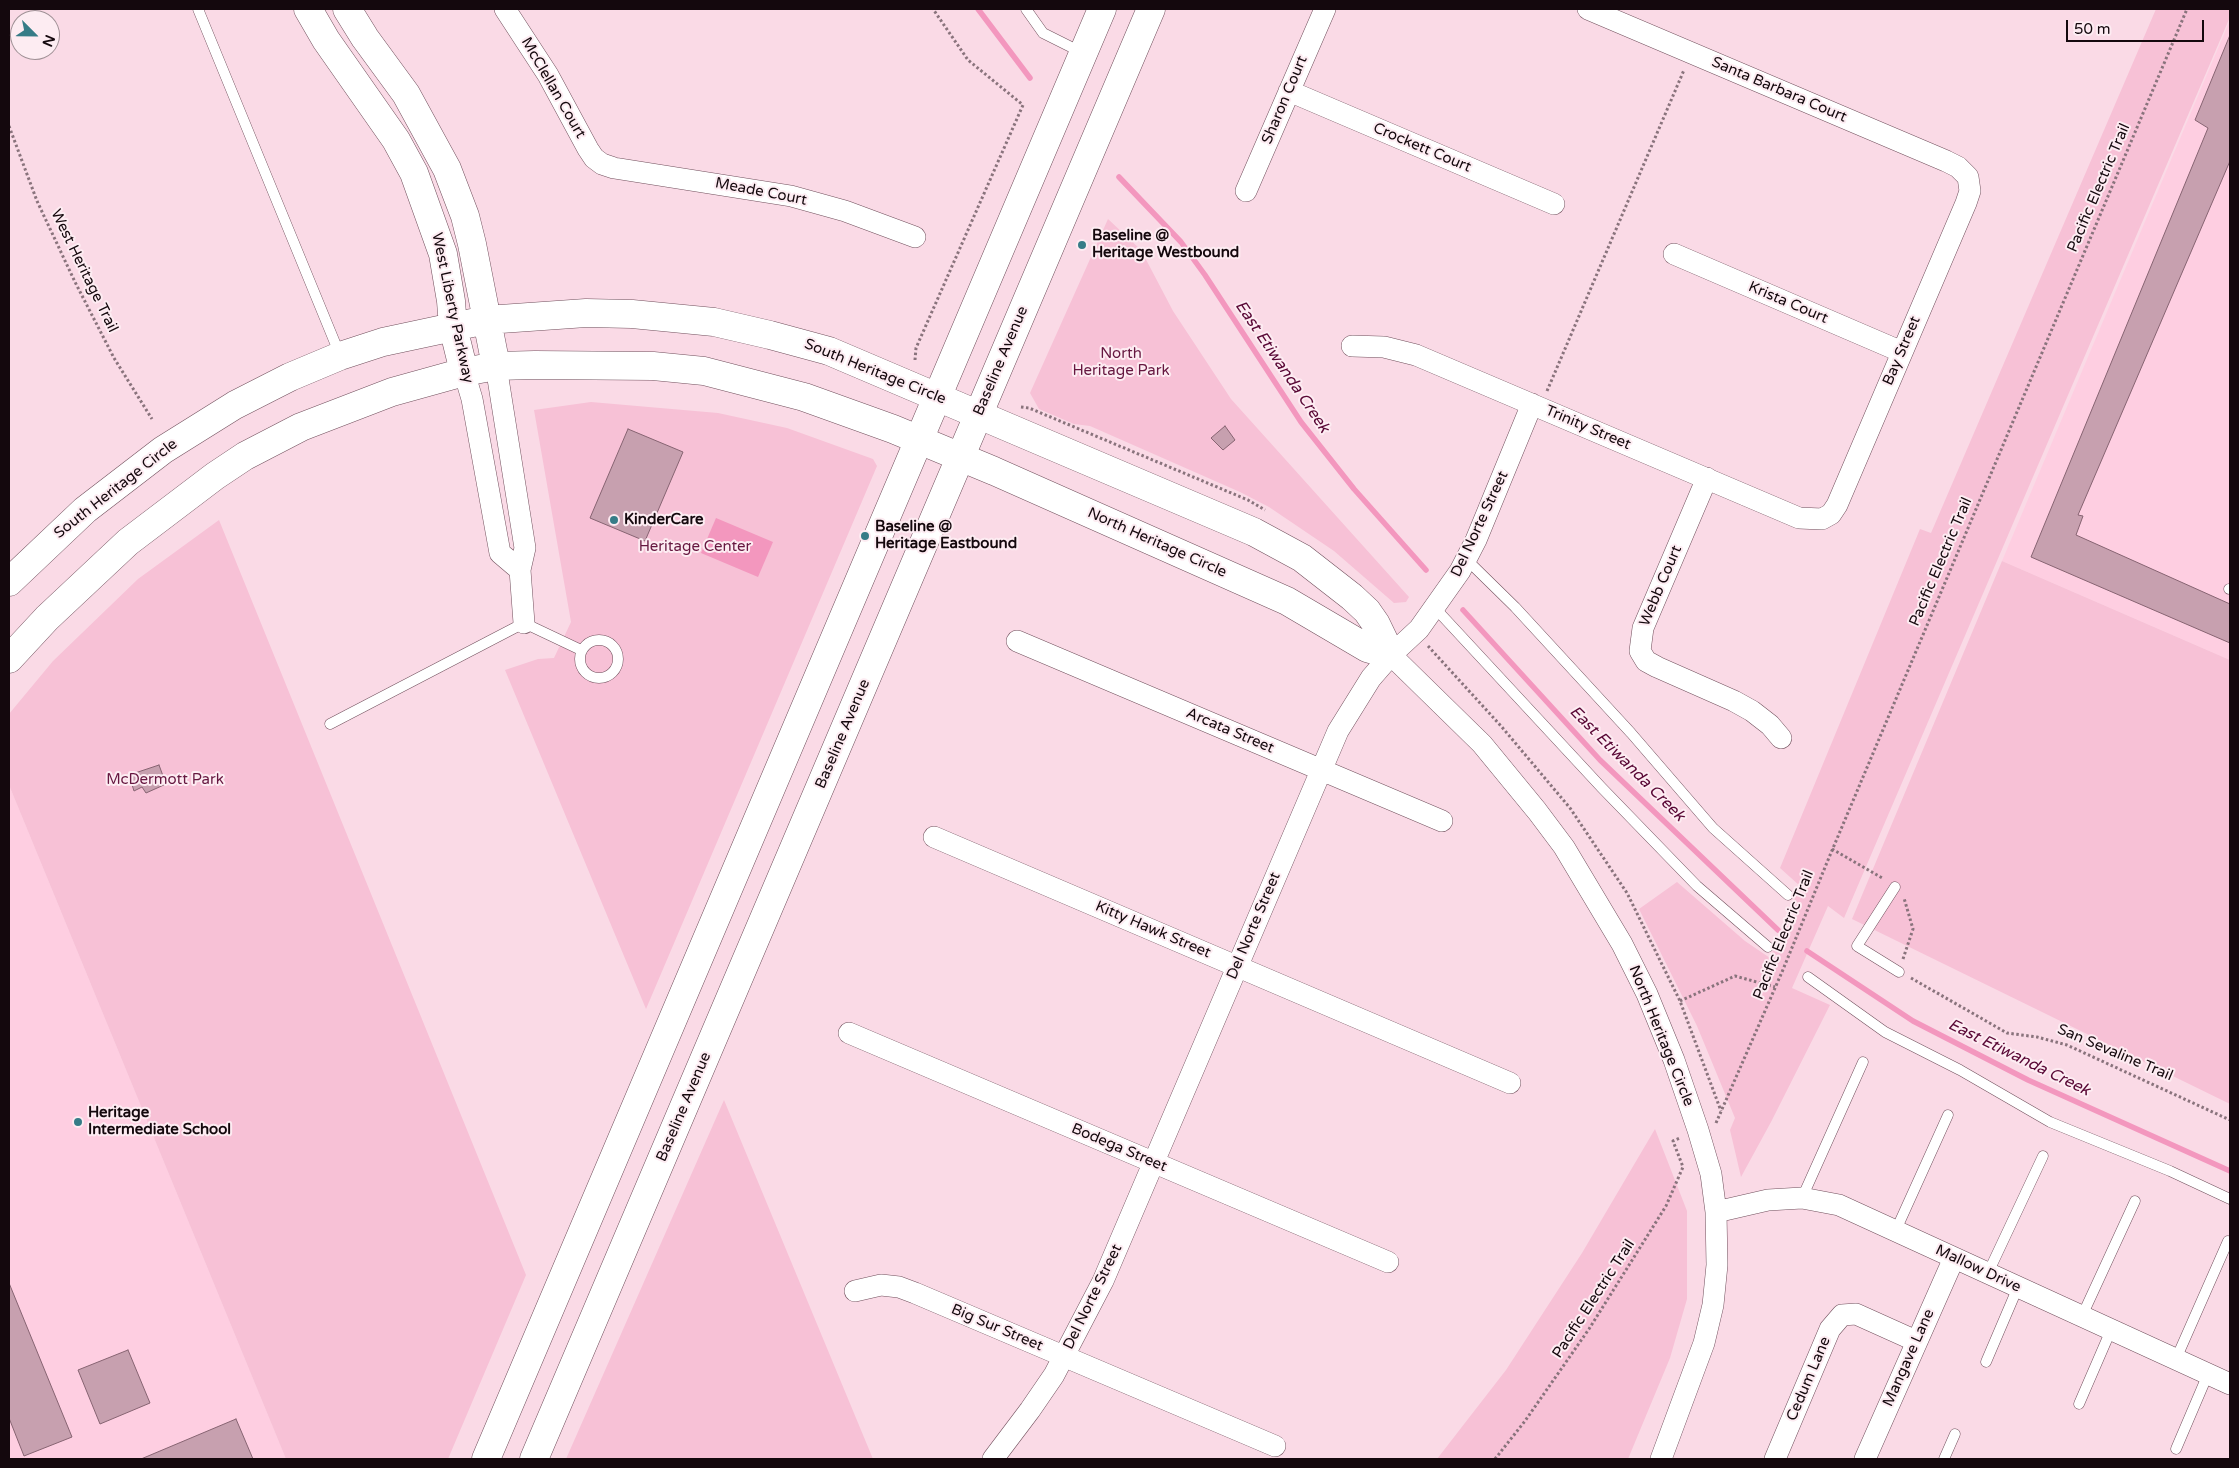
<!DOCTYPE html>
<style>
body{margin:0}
#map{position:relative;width:2239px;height:1468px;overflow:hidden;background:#fadae6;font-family:"Varela Round",sans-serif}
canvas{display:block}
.frame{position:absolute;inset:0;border:10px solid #14080d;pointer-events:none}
.north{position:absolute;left:10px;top:10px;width:50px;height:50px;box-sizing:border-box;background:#fdecf2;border:1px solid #a09196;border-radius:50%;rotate:113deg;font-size:14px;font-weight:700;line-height:20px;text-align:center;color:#14080d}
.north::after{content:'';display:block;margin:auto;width:18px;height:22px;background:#367c87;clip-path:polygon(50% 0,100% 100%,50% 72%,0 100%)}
.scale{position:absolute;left:2066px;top:20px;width:138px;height:22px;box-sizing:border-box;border:2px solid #14080d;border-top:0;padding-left:6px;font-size:15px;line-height:18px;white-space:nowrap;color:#14080d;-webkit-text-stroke:4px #fdecf2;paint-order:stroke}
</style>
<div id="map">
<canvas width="2239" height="1468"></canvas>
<div class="frame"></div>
<div class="north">N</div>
<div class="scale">50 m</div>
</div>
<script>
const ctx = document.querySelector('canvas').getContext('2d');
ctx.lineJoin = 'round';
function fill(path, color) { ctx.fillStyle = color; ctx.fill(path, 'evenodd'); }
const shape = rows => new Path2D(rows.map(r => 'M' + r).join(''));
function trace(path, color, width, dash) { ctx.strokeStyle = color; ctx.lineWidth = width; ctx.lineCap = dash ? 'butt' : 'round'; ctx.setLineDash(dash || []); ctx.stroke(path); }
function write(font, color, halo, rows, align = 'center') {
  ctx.font = font + ' "Varela Round",sans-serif'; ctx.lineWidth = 4; ctx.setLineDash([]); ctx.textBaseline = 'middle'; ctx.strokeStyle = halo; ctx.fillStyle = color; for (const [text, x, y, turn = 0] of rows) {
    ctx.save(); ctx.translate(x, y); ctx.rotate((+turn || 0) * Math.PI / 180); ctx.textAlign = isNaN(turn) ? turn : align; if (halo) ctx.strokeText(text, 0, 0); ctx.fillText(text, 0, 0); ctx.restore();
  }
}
const built = shape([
 [2230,20,2230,660,2002,561],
 [9,785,286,1459,9,1459]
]);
const green = shape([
 [2156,9,2230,9,2230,17,1844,918,1828,906,1792,988,1830,1005,1771,1122,1741,1177,1730,1130,1735,1118,1697,1026,1639,909,1677,882,1745,941,1770,958,1800,886,1780,868,1920,529,1931,533],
 [1108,219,1141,250,1173,311,1231,399,1409,597,1406,602,1394,603,1334,551,1269,507,1240,492,1090,426,1074,424,1039,409,1030,393],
 [591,402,718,413,787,428,873,459,877,466,646,1009,505,670,538,659,554,658,571,622,534,410],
 [219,520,526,1275,448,1459,286,1459,9,785,9,714,53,661,138,579],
 [2002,561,2230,660,2230,1104,1852,919],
 [724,1100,873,1459,566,1459],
 [1655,1129,1687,1211,1687,1299,1670,1358,1628,1459,1437,1459,1506,1370,1582,1253]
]);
const water = shape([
 [716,518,773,542,758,577,701,553]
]);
const stream = shape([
 [978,9,1030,78],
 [1119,177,1181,242,1205,275,1301,422,1354,489,1426,570],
 [1463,610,1600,760,1778,930],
 [1807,951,1913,1021,2028,1080,2230,1171]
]);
const building = shape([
 [2230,35,2230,161,2078,515,2083,516,2076,535,2230,604,2230,643,2031,557,2208,128,2195,120,2230,35],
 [1225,426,1235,440,1223,450,1211,438,1225,426],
 [628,429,683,452,645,541,590,518,628,429],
 [159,765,166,784,146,793,142,787,134,791,129,775,159,765],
 [9,1283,72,1437,24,1456,9,1418,9,1283],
 [128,1350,150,1403,100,1424,78,1370,128,1350],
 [236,1419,253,1459,141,1459,236,1419]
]);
const path = shape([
 [9,126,37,201,75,282,114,358,152,419],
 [915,360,916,348,1023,105,968,60,933,9],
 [1547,391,1684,70],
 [1021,407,1029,408,1248,500,1265,510],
 [1428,646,1501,726,1570,808,1627,893,1680,1001,1721,1111],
 [1832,849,1884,879],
 [1903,959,1913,929,1904,898],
 [1911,978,2007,1033,2037,1037,2067,1045,2230,1120],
 [1680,1001,1735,976,1775,987],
 [1716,1123,1782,972,1828,860,2187,9],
 [1495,1459,1525,1421,1589,1329,1666,1206,1683,1167,1673,1141,1680,1138]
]);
const lane = shape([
 [198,9,340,355],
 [1026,9,1043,33,1083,53],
 [1466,559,1515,607,1631,733,1713,828,1788,895],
 [2229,589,2230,589],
 [1435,608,1602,788,1697,886,1768,947],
 '580 659a19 19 0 1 1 38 0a19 19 0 1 1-38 0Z',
 [330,724,524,623,581,650],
 [1895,887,1857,946,1899,972],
 [1808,977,1885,1032,1960,1070,2050,1122,2170,1171,2230,1199],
 [1802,1198,1863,1062],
 [1896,1230,1948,1115],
 [1988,1273,2043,1156],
 [2082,1316,2135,1201],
 [2176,1359,2228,1241],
 [1986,1362,2018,1287],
 [2079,1404,2111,1330],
 [2176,1449,2208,1374],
 [1944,1459,1955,1434]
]);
const street = shape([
 [505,9,548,75,588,149,594,158,602,164,614,168,791,196,845,211,915,237],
 [1289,91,1554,204],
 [1246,191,1325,9],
 [1674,254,1902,352],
 [1352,346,1384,347,1416,355,1799,518,1822,519,1831,514,1837,505,1966,203,1970,191,1968,177,1958,167,1946,161,1588,9],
 [496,366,525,548,520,570,524,623],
 [464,372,472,399,500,553,520,570],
 [1707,478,1643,628,1640,651,1646,661,1657,667,1734,701,1752,711,1770,725,1781,738],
 [1017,641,1442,821],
 [1391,655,1482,744,1537,811,1564,847,1622,944,1647,994,1674,1060,1698,1130,1711,1174,1716,1212,1717,1265,1713,1305,1704,1343,1661,1459],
 [934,837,1510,1083],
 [849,1033,1388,1262],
 [1716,1212,1768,1200,1802,1198,1839,1205,2230,1384],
 [855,1291,881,1285,899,1287,915,1293,1275,1446],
 [993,1459,1030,1410,1054,1375,1103,1281,1338,731,1371,678,1391,655,1419,629,1460,571,1476,540,1532,404],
 [1775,1459,1830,1329,1842,1315,1856,1314,1916,1341],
 [1865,1459,1954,1258]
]);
const secondary = shape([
 [308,9,326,40,396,140,414,173,443,254,451,301,453,327,464,372],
 [347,9,365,38,406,94,447,169,465,216,472,244,496,366],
 [9,582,85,510,163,450,235,405,290,377,340,356,383,342,486,320,586,313,632,314,714,322,770,335,829,351,1254,532,1302,558,1352,597,1367,611,1376,624,1391,655],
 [9,659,47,618,128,542,215,476,245,456,301,427,392,392,464,372,496,366,535,365,653,366,704,371,804,397,893,429,994,471,1287,601,1367,648,1391,655]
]);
const primary = shape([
 [486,1459,1102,9],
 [534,1459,1151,9]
]);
const markers = [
 [1082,245,5,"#367c87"],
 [614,520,5,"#367c87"],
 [865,536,5,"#367c87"],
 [78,1122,5,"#367c87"]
];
const streetNames = [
 ["McClellan Court",553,88,60],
 ["Santa Barbara Court",1779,90,23],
 ["Sharon Court",1285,100,-67],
 ["Crockett Court",1422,148,23],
 ["Pacific Electric Trail",2099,188,-67],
 ["Meade Court",761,192,11],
 ["West Heritage Trail",84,271,64],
 ["Krista Court",1788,303,23],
 ["West Liberty Parkway",452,308,78],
 ["Bay Street",1902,351,-67],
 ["Baseline Avenue",1001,361,-67],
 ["South Heritage Circle",875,372,22],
 ["Trinity Street",1588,428,23],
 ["South Heritage Circle",116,489,-38],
 ["Del Norte Street",1480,524,-65],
 ["North Heritage Circle",1157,543,24],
 ["Pacific Electric Trail",1941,562,-67],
 ["Webb Court",1661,586,-67],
 ["Arcata Street",1230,731,23],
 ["Baseline Avenue",843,734,-67],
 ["Del Norte Street",1254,926,-67],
 ["Kitty Hawk Street",1153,930,23],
 ["Pacific Electric Trail",1784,935,-68],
 ["North Heritage Circle",1661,1036,68],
 ["San Sevaline Trail",2115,1053,23],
 ["Baseline Avenue",684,1107,-67],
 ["Bodega Street",1119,1148,23],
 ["Mallow Drive",1978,1269,25],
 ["Del Norte Street",1093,1297,-64],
 ["Pacific Electric Trail",1594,1299,-57],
 ["Big Sur Street",997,1328,23],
 ["Mangave Lane",1909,1358,-66],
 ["Cedum Lane",1809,1379,-67]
];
const poiNames = [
 ["Baseline @",1092,236],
 ["Heritage Westbound",1092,253],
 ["KinderCare",624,520],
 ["Baseline @",875,527],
 ["Heritage Eastbound",875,544],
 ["Heritage",88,1113],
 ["Intermediate School",88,1130]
];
const parkNames = [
 ["North",1121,354],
 ["Heritage Park",1121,371],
 ["Heritage Center",695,547],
 ["McDermott Park",165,780]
];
const waterNames = [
 ["East Etiwanda Creek",1282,367,56],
 ["East Etiwanda Creek",1627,764,45],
 ["East Etiwanda Creek",2019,1058,26]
];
fill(built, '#fecee1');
fill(green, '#f7c1d6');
fill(water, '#f397be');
trace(stream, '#f397be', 5.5);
fill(building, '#c7a0af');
trace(building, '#876472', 1);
trace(lane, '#71505d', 11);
trace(street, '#71505d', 22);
trace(secondary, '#71505d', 29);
trace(primary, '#71505d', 29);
trace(path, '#89737c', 3, [2.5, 2.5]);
trace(lane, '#fff', 10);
trace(street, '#fff', 21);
trace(secondary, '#fff', 28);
trace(primary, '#fff', 28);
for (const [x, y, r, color] of markers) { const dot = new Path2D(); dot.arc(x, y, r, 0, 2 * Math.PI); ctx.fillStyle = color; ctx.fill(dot); trace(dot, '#fdecf2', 2); }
write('15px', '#14080d', '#fdecf2', streetNames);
write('bold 15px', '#14080d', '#fdecf2', poiNames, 'left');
write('15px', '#661740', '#fdecf2', parkNames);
write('italic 16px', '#590735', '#fdecf2', waterNames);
</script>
